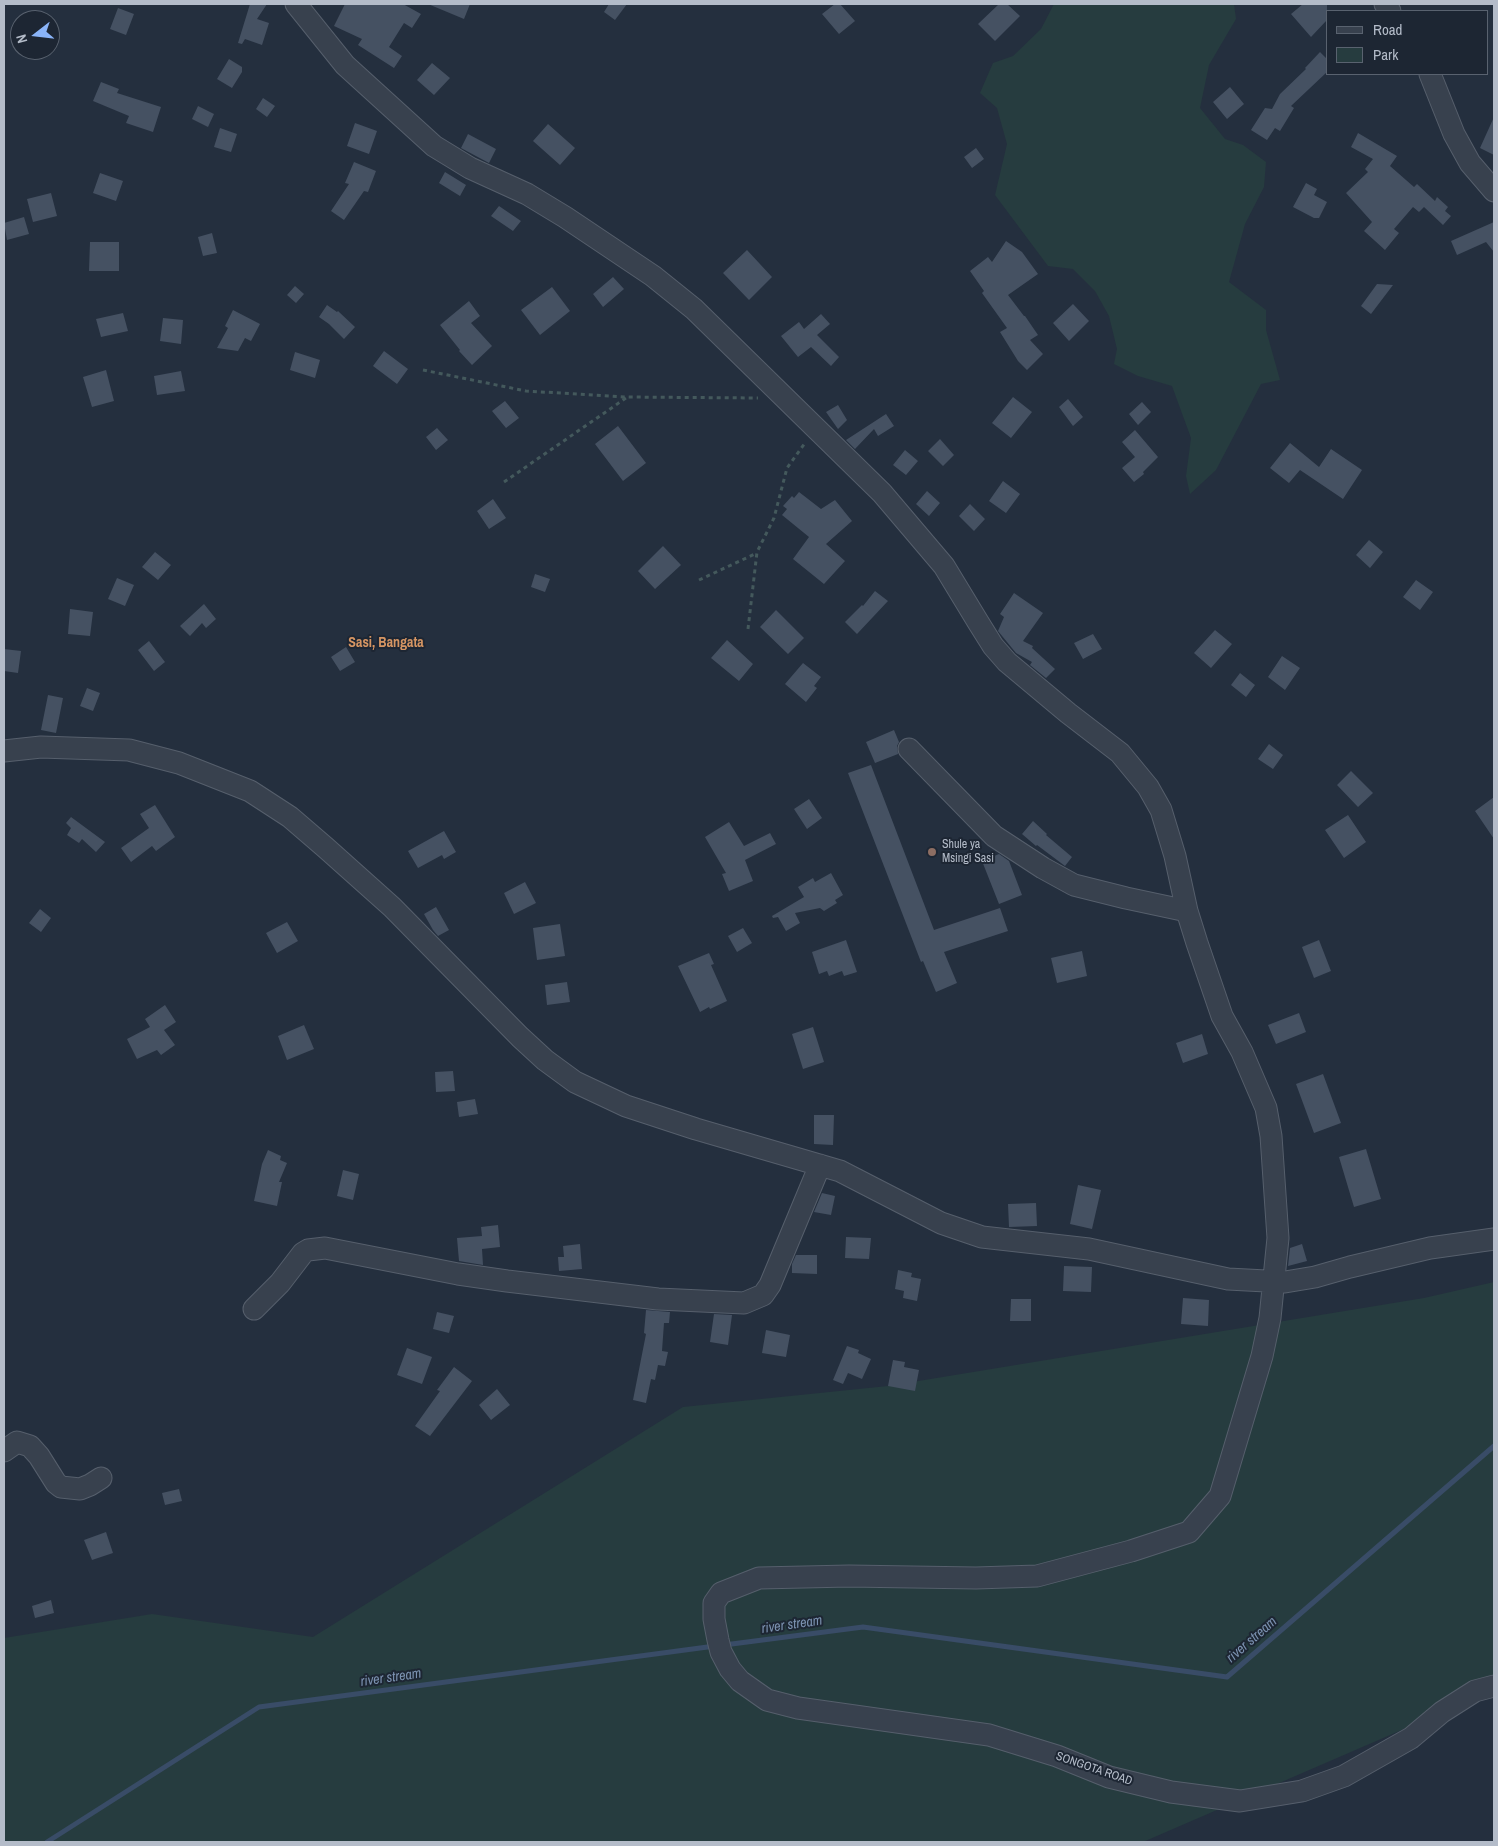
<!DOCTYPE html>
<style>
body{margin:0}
#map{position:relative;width:1498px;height:1846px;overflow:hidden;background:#242f3e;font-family:"Archivo Narrow",sans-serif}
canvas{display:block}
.frame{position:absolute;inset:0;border:5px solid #b4bcc9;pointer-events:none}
.legend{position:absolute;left:1326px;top:10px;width:162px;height:65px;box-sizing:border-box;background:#1d2633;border:1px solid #59626f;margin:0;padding:6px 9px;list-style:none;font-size:15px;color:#b4bcc9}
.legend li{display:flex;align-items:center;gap:10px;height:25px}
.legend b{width:25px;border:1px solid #59626f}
.north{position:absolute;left:10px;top:10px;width:50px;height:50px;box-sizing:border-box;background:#1d2633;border:1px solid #59626f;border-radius:50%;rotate:254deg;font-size:14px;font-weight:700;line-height:20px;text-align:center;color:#b4bcc9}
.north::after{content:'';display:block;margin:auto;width:18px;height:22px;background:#8ab4f8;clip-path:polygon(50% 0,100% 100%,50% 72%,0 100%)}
</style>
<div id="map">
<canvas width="1498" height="1846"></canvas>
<div class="frame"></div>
<ul class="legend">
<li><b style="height:6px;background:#38414e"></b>Road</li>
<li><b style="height:14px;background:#263c3f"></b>Park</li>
</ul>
<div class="north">N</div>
</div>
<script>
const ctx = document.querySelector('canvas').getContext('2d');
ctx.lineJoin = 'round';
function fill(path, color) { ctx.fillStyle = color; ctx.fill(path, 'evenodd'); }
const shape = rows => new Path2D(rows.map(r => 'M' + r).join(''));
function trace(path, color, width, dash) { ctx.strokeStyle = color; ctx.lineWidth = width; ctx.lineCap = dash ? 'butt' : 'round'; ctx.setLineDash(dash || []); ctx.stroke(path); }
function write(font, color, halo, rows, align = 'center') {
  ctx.font = font + ' "Archivo Narrow",sans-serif'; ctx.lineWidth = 4; ctx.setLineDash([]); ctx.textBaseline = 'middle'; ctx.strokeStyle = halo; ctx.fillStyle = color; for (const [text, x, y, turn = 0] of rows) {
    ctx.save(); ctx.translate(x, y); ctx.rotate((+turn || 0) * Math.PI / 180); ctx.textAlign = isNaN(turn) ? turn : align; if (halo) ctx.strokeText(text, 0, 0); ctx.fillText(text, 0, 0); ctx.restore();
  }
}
const green = shape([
 [1054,4,1234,4,1236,19,1209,65,1200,108,1225,139,1243,145,1266,162,1264,187,1245,224,1229,282,1266,310,1266,330,1280,380,1261,384,1216,470,1190,494,1186,476,1191,438,1172,386,1138,376,1114,364,1117,349,1109,316,1095,291,1073,269,1048,266,995,195,1007,144,997,108,980,93,993,63,1013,56,1041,29],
 [1494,1282,1494,1690,1143,1842,4,1842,4,1638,152,1614,313,1637,683,1407,888,1386,1424,1298]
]);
const stream = shape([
 [724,1645,863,1627,1227,1677,1494,1446],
 [47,1842,259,1707,715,1646]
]);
const building = shape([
 [250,4,267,4,257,19,269,23,262,45,245,39,242,44,238,43],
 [345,4,403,4,421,14,412,28,404,23,389,47,402,56,394,68,358,45,362,39,334,26],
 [428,4,470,4,464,19],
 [609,4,627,4,615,20,604,12],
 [835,4,840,4,855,21,839,34,822,14],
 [999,4,1007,4,1020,16,995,41,978,24],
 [1303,4,1327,4,1327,20,1311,37,1291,14],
 [118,8,134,14,126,35,110,29],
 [1320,52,1327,59,1327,72,1291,106,1294,108,1280,131,1275,128,1267,140,1251,130,1265,108,1272,109,1280,94,1306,69,1305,68],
 [229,59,242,67,242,72,232,88,217,79],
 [432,63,450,78,434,95,417,80],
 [101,82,119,89,117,93,161,107,153,132,126,123,129,116,93,101],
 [1230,87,1244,104,1227,119,1213,102],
 [263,98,275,106,267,117,256,109],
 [198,106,214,114,208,127,192,119],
 [1494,117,1494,155,1480,148],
 [355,123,377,131,369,154,347,146],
 [548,124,575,148,560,165,533,141],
 [220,128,237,134,231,152,214,147],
 [1358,133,1397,156,1390,166,1414,187,1417,184,1435,201,1437,197,1448,207,1445,211,1451,216,1443,225,1424,207,1419,212,1413,207,1394,229,1399,233,1385,250,1364,231,1372,222,1346,193,1368,172,1365,169,1373,159,1351,147],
 [468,134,496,149,489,163,461,148],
 [976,148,984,159,972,168,964,157],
 [354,162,376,171,368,192,364,191,344,220,331,211,349,184,345,183],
 [445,172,466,185,460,196,439,183],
 [100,173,123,181,116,201,93,193],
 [1306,183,1317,189,1314,195,1327,202,1319,218,1314,218,1293,207],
 [51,193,57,216,33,222,27,199],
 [499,206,521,221,513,231,491,216],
 [24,217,29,234,7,240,4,223],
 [1494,222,1494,252,1486,242,1457,255,1451,241],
 [212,233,217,253,203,256,198,237],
 [1006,241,1022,252,1038,274,1008,295,1024,316,1025,316,1038,335,1030,340,1043,354,1027,370,1018,361,1000,332,1007,328,982,293,984,291,970,271,988,257,992,262],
 [90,242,119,242,119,271,89,271],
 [747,250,772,277,749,300,723,273],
 [613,277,624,289,603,307,593,294],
 [1377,284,1393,285,1371,314,1361,306],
 [295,286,304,294,296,303,287,295],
 [552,287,570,311,540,335,521,310],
 [469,301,480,316,471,323,492,346,472,365,459,351,460,350,440,325],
 [1073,304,1089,321,1069,341,1053,323],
 [327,305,337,312,338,311,355,327,344,339,329,324,319,317],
 [233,310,260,324,251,341,245,338,238,351,217,348,228,328,225,326],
 [123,313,128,331,101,337,96,319],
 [821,314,830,324,817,335,839,357,831,366,811,347,798,357,781,336,799,322,804,329],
 [163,318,183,320,181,344,160,341],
 [384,351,408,369,397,384,373,366],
 [295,352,320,360,315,378,290,370],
 [106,370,114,401,92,407,83,377],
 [181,371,185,391,157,395,154,376],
 [1013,397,1032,412,1011,438,992,423],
 [1068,399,1083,417,1073,426,1059,407],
 [505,401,519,418,506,428,492,411],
 [1142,402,1151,412,1138,425,1129,414],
 [838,405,847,420,838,429,826,412],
 [886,414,894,426,878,436,874,429,855,449,846,440],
 [618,426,646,463,623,481,595,444],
 [437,428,448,440,436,450,426,437],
 [1135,430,1158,457,1143,472,1144,474,1134,482,1122,468,1135,457,1122,442],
 [940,439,954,455,943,466,928,451],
 [1290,443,1319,467,1331,449,1362,470,1343,499,1300,470,1289,483,1270,468],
 [905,450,918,461,906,475,893,465],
 [1003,481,1020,494,1006,513,989,501],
 [927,491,940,503,929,516,916,504],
 [799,492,821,509,835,500,852,521,826,544,845,561,824,584,793,559,809,537,782,515,787,509,783,506,792,496,794,498],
 [493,499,506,518,489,529,477,511],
 [970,504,985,519,974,531,959,516],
 [1369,540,1383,552,1370,568,1356,555],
 [663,546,681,565,655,589,638,571],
 [155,552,171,565,158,580,142,567],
 [535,574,550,579,545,592,531,587],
 [117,578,134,585,125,606,108,599],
 [1416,580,1433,592,1420,610,1403,597],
 [875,591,888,601,857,634,845,622,862,605,863,606],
 [1014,593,1043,613,1023,641,1033,646,1032,648,1055,669,1046,678,1030,665,1032,662,1016,653,998,631,1004,617,1000,614],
 [204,604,216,619,206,628,202,623,190,636,180,626],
 [70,609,93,612,90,636,68,634],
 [776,610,804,638,788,654,760,627],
 [1215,630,1232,644,1211,668,1194,653],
 [1093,634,1102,649,1083,659,1074,643],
 [727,640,753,664,739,681,711,658],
 [149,641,165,662,154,671,138,650],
 [346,647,355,662,340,671,331,657],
 [4,649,21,651,18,673,4,671],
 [1282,656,1300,668,1285,690,1268,677],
 [803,663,821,677,814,686,817,688,806,702,785,684],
 [1240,673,1255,685,1246,697,1231,685],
 [87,688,100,693,93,711,80,706],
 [48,695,63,698,56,733,41,730],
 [894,730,899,742,897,746,898,754,875,763,866,742],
 [1269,744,1283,755,1273,769,1258,759],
 [871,765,934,930,1000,908,1008,931,944,952,957,983,936,992,923,961,921,962,848,773],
 [1351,771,1373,793,1358,807,1337,785],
 [1494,797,1494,839,1475,811],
 [809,799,822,818,807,829,794,809],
 [155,805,175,837,156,851,152,846,131,862,121,848,149,828,140,814],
 [1348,815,1366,842,1344,858,1325,830],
 [71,817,105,842,96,852,82,839,79,843,67,835,71,828,66,823],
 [1033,821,1047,834,1046,835,1072,857,1065,866,1037,845,1036,846,1022,834],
 [729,822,744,846,770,833,776,844,745,860,753,881,729,891,722,874,726,873,705,837],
 [444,831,456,852,444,859,442,855,418,868,408,851],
 [999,854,1009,861,1022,895,999,904,982,861],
 [831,873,843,895,835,900,837,903,824,911,820,908,795,913,800,923,786,931,778,917,773,918,772,916,804,897,798,887,813,878,815,882],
 [525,882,536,903,514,914,504,893],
 [436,907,449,930,438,936,433,930,424,914],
 [40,909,51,918,41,932,29,923],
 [287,922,298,941,277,953,266,933],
 [560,924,565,956,537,960,533,928],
 [743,928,752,943,737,952,728,936],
 [846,940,857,972,844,976,842,971,829,976,827,971,819,974,812,952],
 [1319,940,1331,971,1314,978,1302,947],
 [1082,951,1087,976,1057,983,1051,958],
 [709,953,714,964,711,965,727,1001,710,1009,709,1007,700,1012,678,966],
 [567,982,570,1002,547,1005,545,985],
 [165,1005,176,1022,164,1030,175,1045,161,1055,157,1050,137,1059,127,1039,150,1027,145,1019],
 [1299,1013,1306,1032,1276,1044,1268,1025],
 [304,1025,314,1049,287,1060,278,1036],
 [813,1027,824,1062,803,1069,792,1034],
 [1202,1034,1208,1054,1183,1063,1176,1043],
 [453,1071,455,1091,436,1092,435,1072],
 [1323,1074,1341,1123,1314,1133,1296,1084],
 [475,1099,478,1114,459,1117,457,1102],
 [814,1115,834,1115,833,1145,814,1144],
 [1366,1149,1381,1199,1354,1207,1339,1157],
 [268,1150,281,1156,280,1160,287,1163,279,1182,282,1182,277,1206,254,1201,262,1164],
 [343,1170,359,1174,353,1200,337,1196],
 [1078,1185,1101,1190,1092,1229,1070,1224],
 [822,1193,835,1196,831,1215,814,1212],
 [1036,1203,1037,1226,1009,1227,1008,1204],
 [498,1225,500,1247,482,1249,483,1265,459,1261,457,1238,482,1236,481,1227],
 [846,1237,871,1238,869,1259,845,1258],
 [580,1244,582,1269,559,1271,558,1257,564,1257,563,1246],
 [1302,1244,1307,1261,1288,1266,1290,1248],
 [796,1255,817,1255,817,1274,792,1273,792,1264],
 [1064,1266,1092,1267,1091,1292,1063,1291],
 [898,1270,912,1273,911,1277,921,1279,917,1301,903,1298,904,1291,895,1289],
 [1183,1298,1209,1300,1208,1326,1181,1324],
 [1011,1299,1031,1299,1031,1321,1010,1321],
 [646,1310,670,1312,669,1323,664,1323,662,1351,668,1352,665,1366,658,1365,655,1380,651,1379,646,1403,633,1400,646,1334,644,1333],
 [437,1312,454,1316,449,1333,433,1329],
 [714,1314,732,1315,728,1345,710,1342],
 [766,1330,790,1335,786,1357,762,1353],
 [847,1346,859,1350,858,1353,871,1359,862,1379,848,1373,843,1384,833,1380],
 [407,1348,432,1357,422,1384,397,1375],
 [893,1360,905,1362,904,1367,919,1370,915,1391,888,1386],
 [454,1367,472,1381,430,1436,415,1426,440,1391,437,1390],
 [497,1389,510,1405,491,1420,479,1405],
 [179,1489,182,1501,165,1505,162,1493],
 [106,1532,113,1553,92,1560,84,1540],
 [51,1600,54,1613,35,1618,32,1606]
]);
const path = shape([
 [423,370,526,391,626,397,758,398],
 [504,482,626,398],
 [699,580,757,553],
 [748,629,757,552,774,518,787,468,805,443]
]);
const minor = shape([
 [296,4,345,65,434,146,470,168,527,194,565,217,653,276,694,309,882,493,944,566,978,622,993,646,1007,662,1068,713,1120,753,1148,787,1161,810,1175,856,1187,911,1197,943,1222,1016,1242,1052,1266,1108,1271,1136,1278,1238,1270,1318,1262,1356,1220,1496,1189,1532,1131,1551,1037,1576,976,1578,849,1576,759,1578,721,1593,714,1603,714,1619,718,1640,721,1652,730,1669,740,1681,767,1700,798,1708,989,1735,1057,1756,1109,1777,1171,1792,1240,1801,1302,1791,1344,1776,1411,1738,1442,1712,1475,1691,1494,1686],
 [1385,4,1390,11],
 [1430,74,1454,134,1470,163,1494,191],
 [909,749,994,836,1043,868,1074,885,1126,898,1187,911],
 [4,751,41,747,129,750,179,763,250,791,290,817,326,848,392,907,520,1037,545,1060,575,1082,626,1106,696,1129,840,1171,941,1223,982,1237,1089,1249,1228,1279,1285,1282,1315,1277,1350,1267,1430,1248,1494,1239],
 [254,1309,280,1283,303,1253,308,1250,325,1248,458,1274,507,1281,658,1299,744,1303,763,1295,770,1285,820,1165],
 [4,1451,17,1442,30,1446,39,1456,56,1483,61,1487,80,1489,90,1485,101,1478]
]);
const markers = [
 [932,852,5,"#8d6e63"]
];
const poiNames = [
 ["Shule ya",942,845],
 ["Msingi Sasi",942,859]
];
const streetNames = [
 ["SONGOTA ROAD",1094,1769,19]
];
const neighbourhoodNames = [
 ["Sasi, Bangata",386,643]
];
const waterNames = [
 ["river stream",792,1625,-8],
 ["river stream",1252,1640,-41],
 ["river stream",391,1678,-8]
];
fill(green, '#263c3f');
trace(stream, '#394c67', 5);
fill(building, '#455162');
trace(minor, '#565f6c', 23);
trace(path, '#44595c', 3, [4, 4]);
trace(minor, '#38414e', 21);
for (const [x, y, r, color] of markers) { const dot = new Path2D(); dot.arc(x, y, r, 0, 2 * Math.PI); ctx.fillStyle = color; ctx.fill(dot); trace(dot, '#1d2633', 2); }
write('12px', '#b4bcc9', '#1d2633', poiNames, 'left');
write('12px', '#b4bcc9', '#1d2633', streetNames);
write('bold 14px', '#d59563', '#1d2633', neighbourhoodNames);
write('italic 14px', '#7c92b1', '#1d2633', waterNames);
</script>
